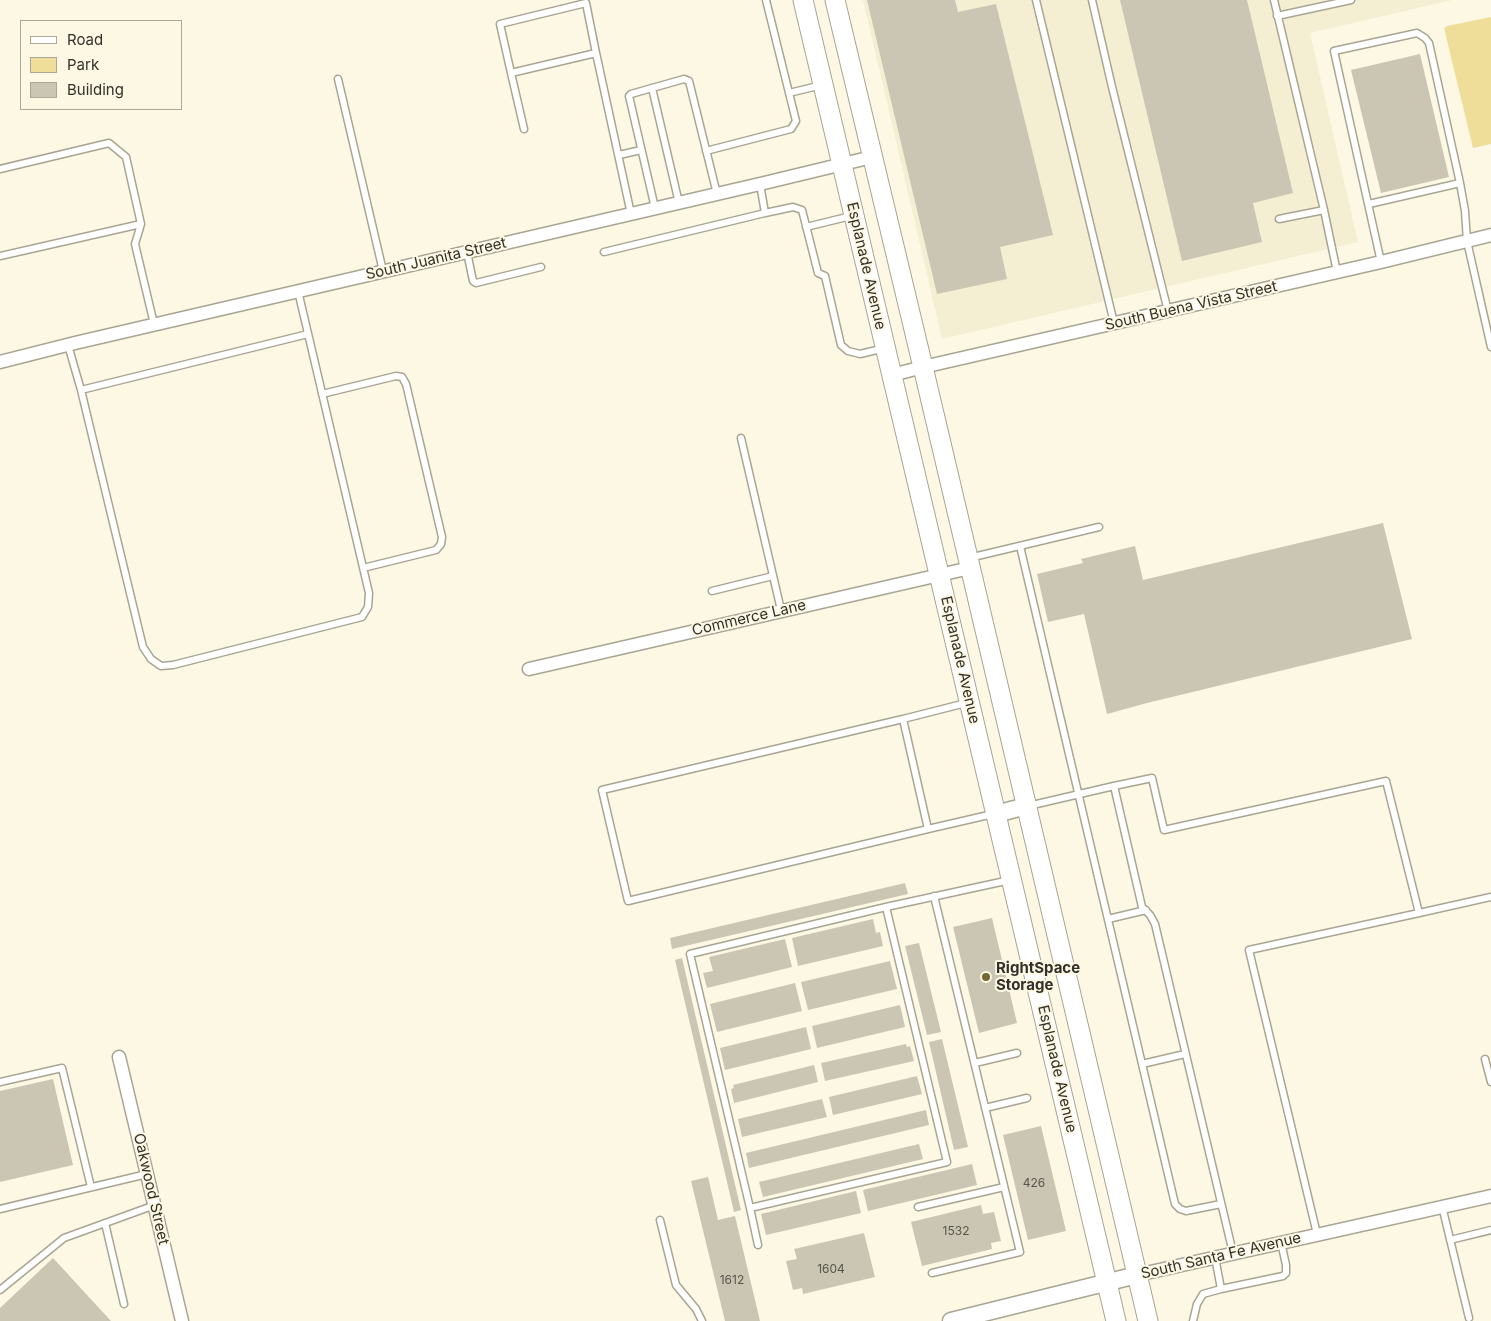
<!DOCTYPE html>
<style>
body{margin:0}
#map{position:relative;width:1491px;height:1321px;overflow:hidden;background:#fcf8e4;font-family:Inter,sans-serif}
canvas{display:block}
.legend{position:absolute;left:20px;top:20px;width:162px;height:90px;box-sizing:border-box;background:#fcf8e4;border:1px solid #aba899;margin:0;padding:6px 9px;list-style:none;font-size:15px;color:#323029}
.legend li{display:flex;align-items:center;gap:10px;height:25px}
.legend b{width:25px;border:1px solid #aba899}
</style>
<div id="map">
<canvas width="1491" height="1321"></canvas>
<ul class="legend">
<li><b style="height:6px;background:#fff"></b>Road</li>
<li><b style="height:14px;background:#eede9a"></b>Park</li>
<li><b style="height:14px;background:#cbc6b3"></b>Building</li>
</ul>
</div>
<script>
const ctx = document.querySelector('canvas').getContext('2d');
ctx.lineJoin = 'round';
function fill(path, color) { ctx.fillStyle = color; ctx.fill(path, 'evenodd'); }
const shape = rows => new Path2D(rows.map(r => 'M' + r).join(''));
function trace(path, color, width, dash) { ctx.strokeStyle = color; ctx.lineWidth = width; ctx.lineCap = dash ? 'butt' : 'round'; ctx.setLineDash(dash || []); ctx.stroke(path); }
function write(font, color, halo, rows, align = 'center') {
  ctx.font = font + ' Inter,sans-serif'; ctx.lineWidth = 4; ctx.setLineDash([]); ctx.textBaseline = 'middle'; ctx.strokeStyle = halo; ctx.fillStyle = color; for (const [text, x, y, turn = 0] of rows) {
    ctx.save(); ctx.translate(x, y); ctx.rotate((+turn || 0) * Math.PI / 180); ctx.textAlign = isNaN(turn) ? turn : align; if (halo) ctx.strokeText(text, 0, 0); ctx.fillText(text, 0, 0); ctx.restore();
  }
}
const built = shape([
 [863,0,1452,0,1310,33,1358,242,942,339]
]);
const green = shape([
 [1491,17,1491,144,1473,148,1444,28,1447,26]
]);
const building = shape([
 [867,0,955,0,958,12,996,4,1053,235,1000,247,1007,279,937,294],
 [1120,0,1247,0,1293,193,1253,203,1262,242,1182,261],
 [1420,54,1449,177,1381,193,1351,70],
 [1383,523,1412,639,1147,703,1107,714,1084,614,1048,622,1037,574,1083,563,1081,559,1135,546,1143,580],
 [905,883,908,894,672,949,670,938],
 [992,918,1017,1023,979,1033,953,927],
 [873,919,876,933,880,932,883,946,798,966,792,938],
 [785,939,792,967,707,988,703,973,713,971,709,957],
 [919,943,941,1032,927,1035,905,946],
 [682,958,741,1210,734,1212,675,960],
 [890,961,897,989,808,1010,801,982],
 [795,983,802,1011,717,1032,710,1004],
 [900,1005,905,1027,817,1048,812,1026],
 [806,1027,811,1049,725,1070,720,1048],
 [942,1039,968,1147,954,1150,929,1042],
 [906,1044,907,1047,910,1046,914,1061,825,1081,821,1063],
 [814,1065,818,1082,734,1103,731,1089,734,1088,733,1085],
 [917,1076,922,1094,833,1115,829,1097],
 [53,1079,73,1165,0,1182,0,1091],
 [822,1099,827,1117,742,1137,738,1119],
 [926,1110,929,1125,749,1168,746,1153],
 [1041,1126,1066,1231,1028,1240,1003,1135],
 [919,1144,923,1159,763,1197,759,1182],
 [972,1164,977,1185,868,1211,863,1190],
 [708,1177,718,1220,735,1216,760,1321,725,1321,691,1181],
 [856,1191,861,1213,766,1235,761,1214],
 [981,1205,983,1214,994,1212,1001,1241,991,1243,992,1249,922,1266,911,1222],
 [864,1233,875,1277,803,1294,802,1288,793,1290,786,1261,797,1259,794,1249],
 [53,1258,111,1321,0,1321,0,1308]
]);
const service = shape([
 [1036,0,1114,323],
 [1092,0,1112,87,1168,311],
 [1274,0,1324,210],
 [1277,16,1351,0],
 [596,53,586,3,500,24,511,73,596,53,631,214],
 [511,73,524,129],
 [338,79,383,271],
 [652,88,679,203],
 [789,93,822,85],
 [706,151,791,129,796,121,766,0],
 [619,155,641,150],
 [0,169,109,143,126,157,141,224,135,244,154,324],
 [1460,183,1465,211,1467,241,1491,347],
 [1369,204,1460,183,1429,43,1425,38,1417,33,1334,51,1381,262],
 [655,208,629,96,631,94,684,79,689,81,717,194],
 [765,213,793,207,802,210,818,273,825,276,841,345,848,351,860,354,885,348],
 [1279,219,1324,210,1337,272],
 [806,227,851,216],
 [467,252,473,281,476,283,541,267],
 [604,252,765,213,760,184],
 [0,256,141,224],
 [68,345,81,390,143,647,151,659,161,666,173,665,362,617,368,607,369,593,298,291],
 [81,390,308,334],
 [322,394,396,376,402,377,406,384,442,537,441,544,436,550,363,568],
 [741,438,781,610],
 [1020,546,1175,1204,1180,1209,1186,1211,1221,1204],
 [969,558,1099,527],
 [712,591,773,576],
 [966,703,903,719,928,829,993,814],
 [903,719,602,790,628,901,928,829],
 [1114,786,1152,778,1164,830,1386,781,1419,913,1249,950,1317,1234],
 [1028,806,1114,786,1142,907,1150,915,1155,924,1233,1253],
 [886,907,947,1162,750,1208,690,954,886,907,1010,880],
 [1419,913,1491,897],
 [1108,919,1146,910],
 [1485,1059,1491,1082],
 [975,1063,1017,1053],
 [1142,1064,1185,1054],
 [0,1082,62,1068,91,1187],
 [985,1108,1027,1098],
 [1442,1206,1469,1318],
 [918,1207,1004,1187],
 [750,1208,758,1245],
 [0,1209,147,1174],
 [660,1220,676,1285,696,1309,702,1321],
 [105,1223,124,1304],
 [1450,1240,1491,1230],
 [932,1273,1020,1252,934,896],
 [1221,1289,1283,1276,1286,1273,1286,1265,1281,1242],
 [0,1290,64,1238,155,1205],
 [1193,1321,1197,1304,1203,1294,1221,1289,1215,1257]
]);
const minor = shape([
 [0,362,75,343,760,184,872,157],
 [892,375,923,367,1381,262,1491,235],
 [529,669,970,568],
 [119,1057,182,1321],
 [1137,1275,1491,1196]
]);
const tertiary = shape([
 [996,814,1026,806],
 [951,1321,1137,1275]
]);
const secondary = shape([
 [803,0,1116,1321],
 [835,0,923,367,1148,1321]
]);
const markers = [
 [986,977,5,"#736734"]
];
const numberNames = [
 ["426",1034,1183],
 ["1532",956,1231],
 ["1604",831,1269],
 ["1612",732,1280]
];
const streetNames = [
 ["South Juanita Street",436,259,-13],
 ["Esplanade Avenue",866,266,77],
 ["South Buena Vista Street",1191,306,-13],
 ["Commerce Lane",749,618,-13],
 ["Esplanade Avenue",960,660,77],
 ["Esplanade Avenue",1057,1069,77],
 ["Oakwood Street",151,1189,77],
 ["South Santa Fe Avenue",1221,1256,-13]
];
const poiNames = [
 ["RightSpace",996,968],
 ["Storage",996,985]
];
fill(built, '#f4eed2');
fill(green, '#eede9a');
fill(building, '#cbc6b3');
trace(service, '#a9a593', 9);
trace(minor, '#a9a593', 15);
trace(tertiary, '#a9a593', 19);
trace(secondary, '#a9a593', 21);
trace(service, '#fff', 6);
trace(minor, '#fff', 12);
trace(tertiary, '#fff', 16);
trace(secondary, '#fff', 19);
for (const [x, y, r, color] of markers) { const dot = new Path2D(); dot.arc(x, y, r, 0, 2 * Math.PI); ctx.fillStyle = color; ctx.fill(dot); trace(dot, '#fcf8e4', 2); }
write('12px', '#58564c', null, numberNames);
write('15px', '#323029', '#fcf8e4', streetNames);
write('bold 15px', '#323029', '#fcf8e4', poiNames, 'left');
</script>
